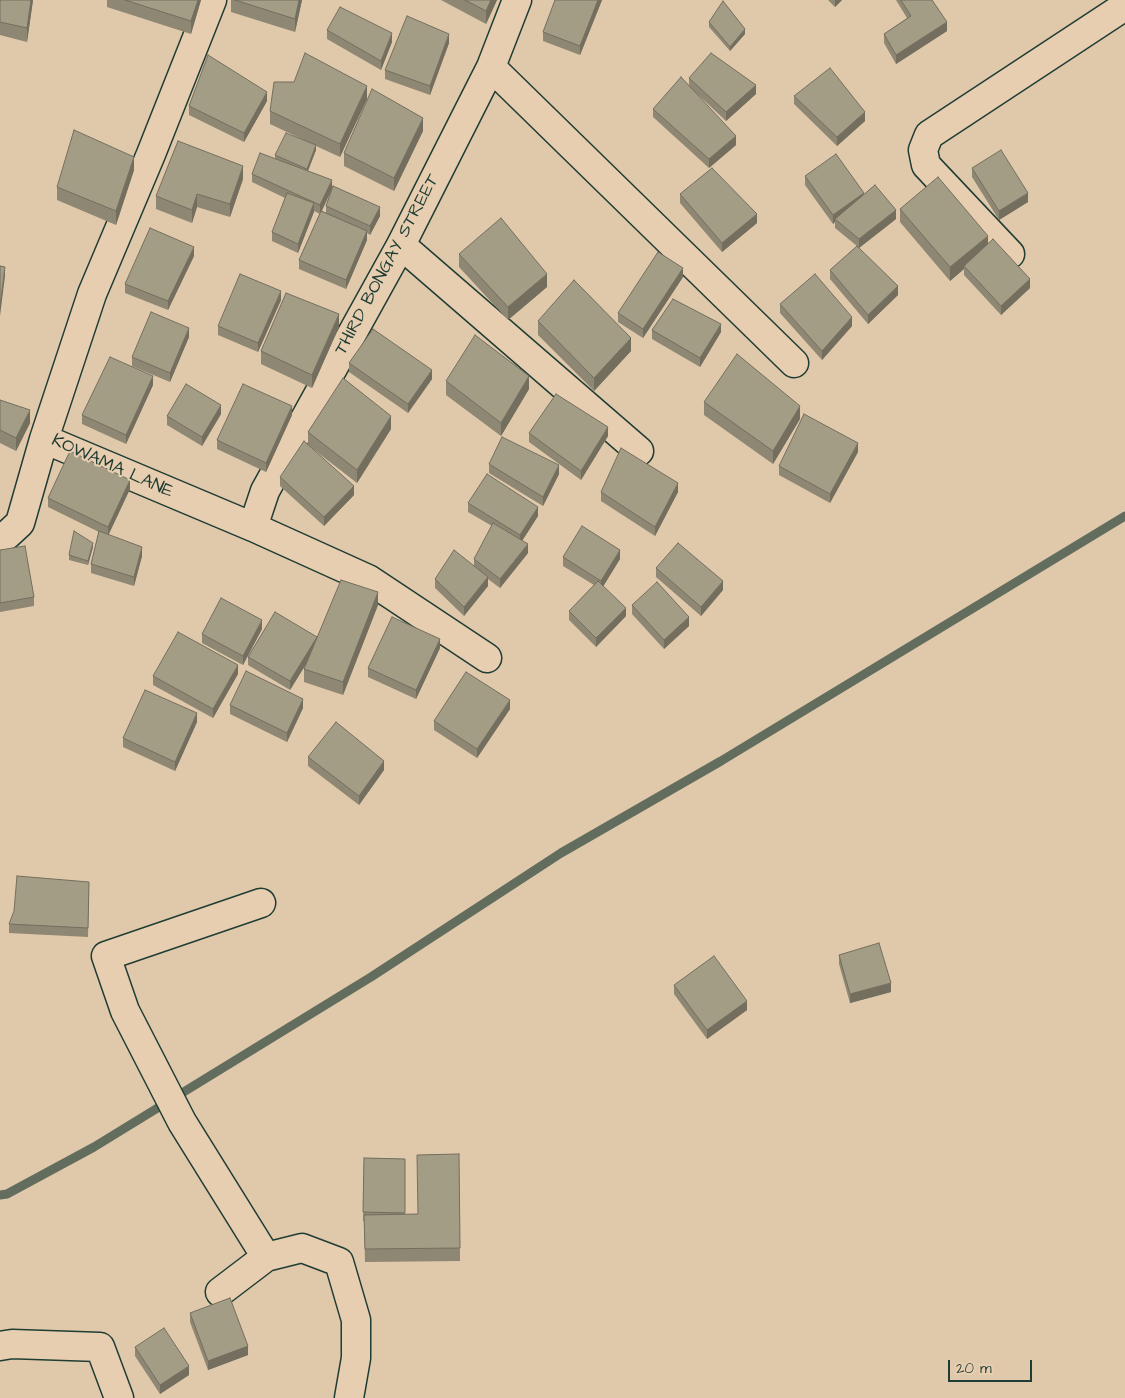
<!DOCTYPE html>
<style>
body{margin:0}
#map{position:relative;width:1125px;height:1398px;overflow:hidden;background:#e0c8ab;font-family:"Architects Daughter",sans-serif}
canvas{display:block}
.scale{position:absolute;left:948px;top:1360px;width:84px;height:22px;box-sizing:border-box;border:2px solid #1f3d34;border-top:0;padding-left:6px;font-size:15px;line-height:18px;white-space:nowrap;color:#1f3d34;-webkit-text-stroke:4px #e8ceb0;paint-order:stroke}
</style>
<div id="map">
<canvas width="1125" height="1398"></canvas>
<div class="scale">20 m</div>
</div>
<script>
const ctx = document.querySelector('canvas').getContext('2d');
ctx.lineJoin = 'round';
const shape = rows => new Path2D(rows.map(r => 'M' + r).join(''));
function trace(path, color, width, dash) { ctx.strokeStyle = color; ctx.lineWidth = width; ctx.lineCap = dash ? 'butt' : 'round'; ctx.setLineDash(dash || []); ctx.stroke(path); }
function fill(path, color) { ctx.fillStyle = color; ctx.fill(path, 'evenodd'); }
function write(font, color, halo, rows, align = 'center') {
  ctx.font = font + ' "Architects Daughter",sans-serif'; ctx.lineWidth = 4; ctx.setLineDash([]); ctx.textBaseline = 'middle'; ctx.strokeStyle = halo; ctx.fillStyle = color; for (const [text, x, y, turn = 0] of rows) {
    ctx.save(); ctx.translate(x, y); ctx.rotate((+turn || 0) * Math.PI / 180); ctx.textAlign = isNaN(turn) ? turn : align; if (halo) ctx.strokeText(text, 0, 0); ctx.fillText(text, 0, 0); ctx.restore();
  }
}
const stream = shape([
 [0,1195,7,1194,94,1147,371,977,561,853,721,761,1125,516]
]);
const minor = shape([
 [212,0,151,154,92,294,44,439,253,527,368,579,487,658],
 [491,67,794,363],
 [401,245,639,451],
 [1010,254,926,165,923,150,929,135,1125,6],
 [253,527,265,491,401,245,491,67,517,0],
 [0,537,7,535,20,523,44,439],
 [261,903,106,956,125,1011,182,1122,266,1257],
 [220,1292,266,1257,302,1248,339,1262,356,1320,356,1358,349,1398],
 [0,1346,12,1344,100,1347,119,1398]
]);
const wall = shape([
 [0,0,33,0,27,42,0,35],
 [107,0,201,0,191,34,107,7],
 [231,0,302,0,295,32,231,12],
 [441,0,497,0,486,24],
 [602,0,580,55,543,41,543,32],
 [828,0,842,0,835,7],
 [896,0,932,0,947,31,896,64,884,43,884,34,907,18],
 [709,22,745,34,730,51,709,27],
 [327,30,392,42,381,70,327,39],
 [449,43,430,95,385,79,385,70],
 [689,78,756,94,726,121,695,92,736,145,709,168,653,117,653,109,689,86],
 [794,96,865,121,837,146,794,104],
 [367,99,340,157,316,146,316,150,308,171,332,189,380,216,370,235,367,233,367,240,346,289,299,269,299,260,320,214,314,211,298,253,272,241,272,232,285,198,252,182,252,174,275,159,275,155,308,142,270,124,270,111],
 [331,191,326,206,326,213,322,211],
 [267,101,244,142,189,115,189,106],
 [423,131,394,191,344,166,344,153],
 [972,168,1028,202,999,220,972,177],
 [134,170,116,225,57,200,57,187],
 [805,176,864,195,896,219,859,248,898,295,868,324,830,279,830,270,857,246,835,228,835,222,833,224,805,185],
 [243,179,230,217,197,207,192,223,156,209,156,196],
 [680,194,757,223,722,252,680,203],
 [900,209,988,244,1030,288,1001,315,964,275,964,269,950,281,900,222],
 [459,254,547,287,508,320,459,267],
 [194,256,168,310,125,293,125,284],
 [683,277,643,338,618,322,618,313],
 [281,300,258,352,218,335,218,326],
 [780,304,852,326,822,360,780,313],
 [538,321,631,351,594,391,538,335],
 [339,327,312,388,261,364,261,351],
 [652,330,721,332,700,367,652,339],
 [189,337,170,382,132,366,132,357],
 [349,363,432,379,408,413,349,372],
 [446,381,529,389,501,436,446,395],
 [153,385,126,444,82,424,82,415],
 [0,400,30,423,16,451,0,443],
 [704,402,800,419,773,464,704,415],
 [221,414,202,446,167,425,167,416],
 [292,415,266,472,217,449,217,440],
 [391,429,357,483,308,445,308,432],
 [529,433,608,436,581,480,529,442],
 [858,452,830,503,779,475,779,466],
 [489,464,559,474,543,506,489,473],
 [280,477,354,495,324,526,280,486],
 [130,489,108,535,142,556,134,586,91,573,91,564,99,532,48,507,48,498],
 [601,492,678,492,655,536,601,501],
 [468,503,538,516,522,541,528,553,500,588,488,579,488,586,464,616,435,588,435,579,474,566,474,559,492,526,468,512],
 [93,547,88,565,69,560,69,555],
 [0,550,34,597,34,606,0,612],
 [563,557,620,559,603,586,626,616,596,647,569,620,569,611,594,585,563,566],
 [656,568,723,590,701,616,656,577],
 [378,605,343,695,304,682,304,669,308,661,290,690,248,665,248,657,317,637],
 [632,605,689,626,664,649,632,614],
 [262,629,243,665,202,643,202,634],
 [440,648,416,699,368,677,368,668],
 [238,674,213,718,153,685,153,676],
 [230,705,303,708,287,742,230,714],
 [510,709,477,758,434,730,434,721],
 [197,722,175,771,123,747,123,738],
 [308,757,384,770,359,805,308,766],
 [89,882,88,937,9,933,9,924],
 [839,955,891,992,850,1003,839,964],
 [674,985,747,1010,707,1039,674,994],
 [459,1154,460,1261,365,1262,364,1221,363,1221,364,1158,405,1159,405,1215,418,1214],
 [190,1313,248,1355,208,1370,190,1322],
 [135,1347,189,1375,160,1394,135,1356]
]);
const shadedWall = shape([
 [31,0,33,0,27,42,27,28],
 [198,0,201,0,191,34,191,21],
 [299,0,302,0,295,32,295,19],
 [491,0,497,0,486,24,486,11],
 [598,0,602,0,580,55,580,46],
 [835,0,842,0,835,7],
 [947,22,947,31,896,64,896,55],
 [745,29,745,34,730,51,730,47],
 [392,33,392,42,381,70,381,61],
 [449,34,449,43,430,95,430,86],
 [756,85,756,94,726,121,726,112],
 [367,86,367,99,340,157,340,144],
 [267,92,267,101,244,142,244,133],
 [865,112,865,121,837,146,837,137],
 [423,118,423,131,394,191,394,178],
 [736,136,736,145,709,168,709,159],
 [316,145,316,150,307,173,307,169],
 [134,157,134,170,116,225,116,211],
 [243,166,243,179,230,217,230,204],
 [332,180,332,189,320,214,320,205],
 [864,193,864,202,835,219,835,222,833,224,833,215],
 [1028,193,1028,202,999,220,999,211],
 [197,194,197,207,192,223,192,210],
 [314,203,314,212,298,253,298,244],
 [380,207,380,216,370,235,370,226],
 [896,210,896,219,859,248,859,239],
 [757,214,757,223,722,252,722,243],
 [367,231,367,240,346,289,346,280],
 [988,236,988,249,964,266,964,269,950,281,950,267],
 [194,247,194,256,168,310,168,301],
 [5,267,5,276,0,316,0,307],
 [683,268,683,277,643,338,643,329],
 [547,274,547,287,508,320,508,307],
 [1030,279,1030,288,1001,315,1001,306],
 [898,286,898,295,868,324,868,315],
 [281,291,281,300,258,352,258,343],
 [339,314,339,327,312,388,312,375],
 [852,317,852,326,822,360,822,351],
 [721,324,721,332,700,367,700,358],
 [189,328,189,337,170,382,170,373],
 [631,338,631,351,594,391,594,378],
 [432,370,432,379,408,413,408,404],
 [153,376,153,385,126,444,126,435],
 [529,376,529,389,501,436,501,423],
 [221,405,221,414,202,446,202,437],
 [292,406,292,415,266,472,266,463],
 [800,406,800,419,773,464,773,451],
 [30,410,30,423,16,451,16,438],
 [391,416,391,429,357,483,357,470],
 [608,427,608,436,581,480,581,471],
 [858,443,858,452,830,503,830,494],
 [559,465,559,474,543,506,543,497],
 [130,480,130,489,108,536,108,527],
 [678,483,678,492,655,536,655,527],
 [354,486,354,495,324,526,324,517],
 [538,507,538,516,520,544,520,535],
 [93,543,93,547,88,565,88,561],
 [528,544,528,553,500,588,500,579],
 [142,547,142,556,134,586,134,577],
 [620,550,620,559,601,590,601,581],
 [488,577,488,586,464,616,464,607],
 [723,581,723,590,701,616,701,607],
 [378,592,378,605,343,695,343,682],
 [626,608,626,616,596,647,596,638],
 [689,617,689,626,664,649,664,640],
 [262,620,262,629,243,665,243,656],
 [317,637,317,646,290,690,290,681],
 [440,639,440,648,416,699,416,690],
 [238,665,238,674,213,718,213,709],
 [303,699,303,708,287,742,287,733],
 [510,700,510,709,477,758,477,749],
 [197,713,197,722,175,771,175,762],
 [384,761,384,770,359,805,359,796],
 [891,983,891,992,850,1003,850,994],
 [747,1001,747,1010,707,1039,707,1030],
 [248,1346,248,1355,208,1370,208,1361],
 [189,1366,189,1375,160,1394,160,1385]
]);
const building = shape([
 [0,0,31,0,27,28,0,22,0,0],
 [125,0,198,0,191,21,125,0],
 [235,0,299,0,295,19,235,0],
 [465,0,491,0,486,11,465,0],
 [555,0,598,0,580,46,543,32,555,0],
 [901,0,932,0,947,22,896,55,884,34,911,16,901,0],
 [723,1,745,29,730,47,709,22,723,1],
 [340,7,392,33,381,61,327,30,340,7],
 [407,16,449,34,430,86,385,70,407,16],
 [305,53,367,86,340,144,270,111,274,82,294,82,305,53],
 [711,53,756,85,726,112,689,78,711,53],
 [208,55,267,92,244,133,189,106,208,55],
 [830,68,865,112,837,137,794,96,830,68],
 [681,77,736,136,709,159,653,109,681,77],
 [372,89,423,118,394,178,344,153,372,89],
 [74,130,134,157,116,211,57,187,74,130],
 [286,133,316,145,307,169,275,155,286,133],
 [178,141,243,166,230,204,197,194,192,210,156,196,178,141],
 [1001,150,1028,193,999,211,972,168,1001,150],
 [260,153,332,180,320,205,252,174,260,153],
 [836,154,864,193,833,215,805,176,836,154],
 [712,168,757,214,722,243,680,194,712,168],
 [938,177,988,236,950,267,900,209,938,177],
 [875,185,896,210,859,239,835,219,875,185],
 [333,186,380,207,370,226,326,206,333,186],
 [287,193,314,203,298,244,272,232,287,193],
 [321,211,367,231,346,280,299,260,321,211],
 [501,218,547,274,508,307,459,254,501,218],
 [150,228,194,247,168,301,125,284,150,228],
 [993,239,1030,279,1001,306,964,266,993,239],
 [857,246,898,286,868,315,830,270,857,246],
 [658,252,683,268,643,329,618,313,658,252],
 [0,266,5,267,0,307,0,266],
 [240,274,281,291,258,343,218,326,240,274],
 [815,274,852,317,822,351,780,304,815,274],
 [574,280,631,338,594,378,538,321,574,280],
 [286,293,339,314,312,375,261,351,286,293],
 [673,299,721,324,700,358,652,330,673,299],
 [151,312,189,328,170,373,132,357,151,312],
 [373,329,432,370,408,404,349,363,373,329],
 [475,335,529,376,501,423,446,381,475,335],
 [737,354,800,406,773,451,704,402,737,354],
 [110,357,153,376,126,435,82,415,110,357],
 [343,378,391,416,357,470,308,432,343,378],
 [186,384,221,405,202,437,167,416,186,384],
 [243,384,292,406,266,463,217,440,243,384],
 [556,394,608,427,581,471,529,433,556,394],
 [0,400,30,410,16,438,0,430,0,400],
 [804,414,858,443,830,494,779,466,804,414],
 [502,437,559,465,543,497,489,464,502,437],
 [304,441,354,486,324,517,280,477,304,441],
 [621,448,678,483,655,527,601,492,621,448],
 [70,451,130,480,108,527,48,498,70,451],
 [487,474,538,507,520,535,468,503,487,474],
 [493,523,528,544,500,579,474,559,493,523],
 [582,526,620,550,601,581,563,557,582,526],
 [74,531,93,543,88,561,69,555,74,531],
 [99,531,142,547,134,577,91,564,99,531],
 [678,543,723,581,701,607,656,568,678,543],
 [25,546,34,597,0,603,0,550,25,546],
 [454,550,488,577,464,607,435,579,454,550],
 [341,580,378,592,343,682,304,669,341,580],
 [598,581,626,608,596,638,569,611,598,581],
 [657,582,689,617,664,640,632,605,657,582],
 [221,598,262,620,243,656,202,634,221,598],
 [275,612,317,637,290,681,248,657,275,612],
 [392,617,440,639,416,690,368,668,392,617],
 [178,632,238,665,213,709,153,676,178,632],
 [246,671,303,699,287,733,230,705,246,671],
 [466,672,510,700,477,749,434,721,466,672],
 [145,690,197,713,175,762,123,738,145,690],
 [336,722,384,761,359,796,308,757,336,722],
 [17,876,89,882,88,928,9,924,14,911,17,876],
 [879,943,891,983,850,994,839,955,879,943],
 [714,956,747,1001,707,1030,674,985,714,956],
 [459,1154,460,1248,365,1249,364,1215,418,1214,417,1155,459,1154],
 [364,1158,405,1159,405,1213,363,1212,364,1158],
 [230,1298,248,1346,208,1361,190,1313,230,1298],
 [164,1328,189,1366,160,1385,135,1347,164,1328]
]);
const streetNames = [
 ["THIRD BONGAY STREET",388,265,-62],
 ["KOWAMA LANE",112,467,24]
];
trace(stream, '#626d5d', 9);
trace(minor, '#1f3d34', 31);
trace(minor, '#e8ceb0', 28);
fill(wall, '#8d8773');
fill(shadedWall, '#736e5e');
fill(building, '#a49d86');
trace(building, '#736e5e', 1);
write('18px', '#1f3d34', '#e8ceb0', streetNames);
</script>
